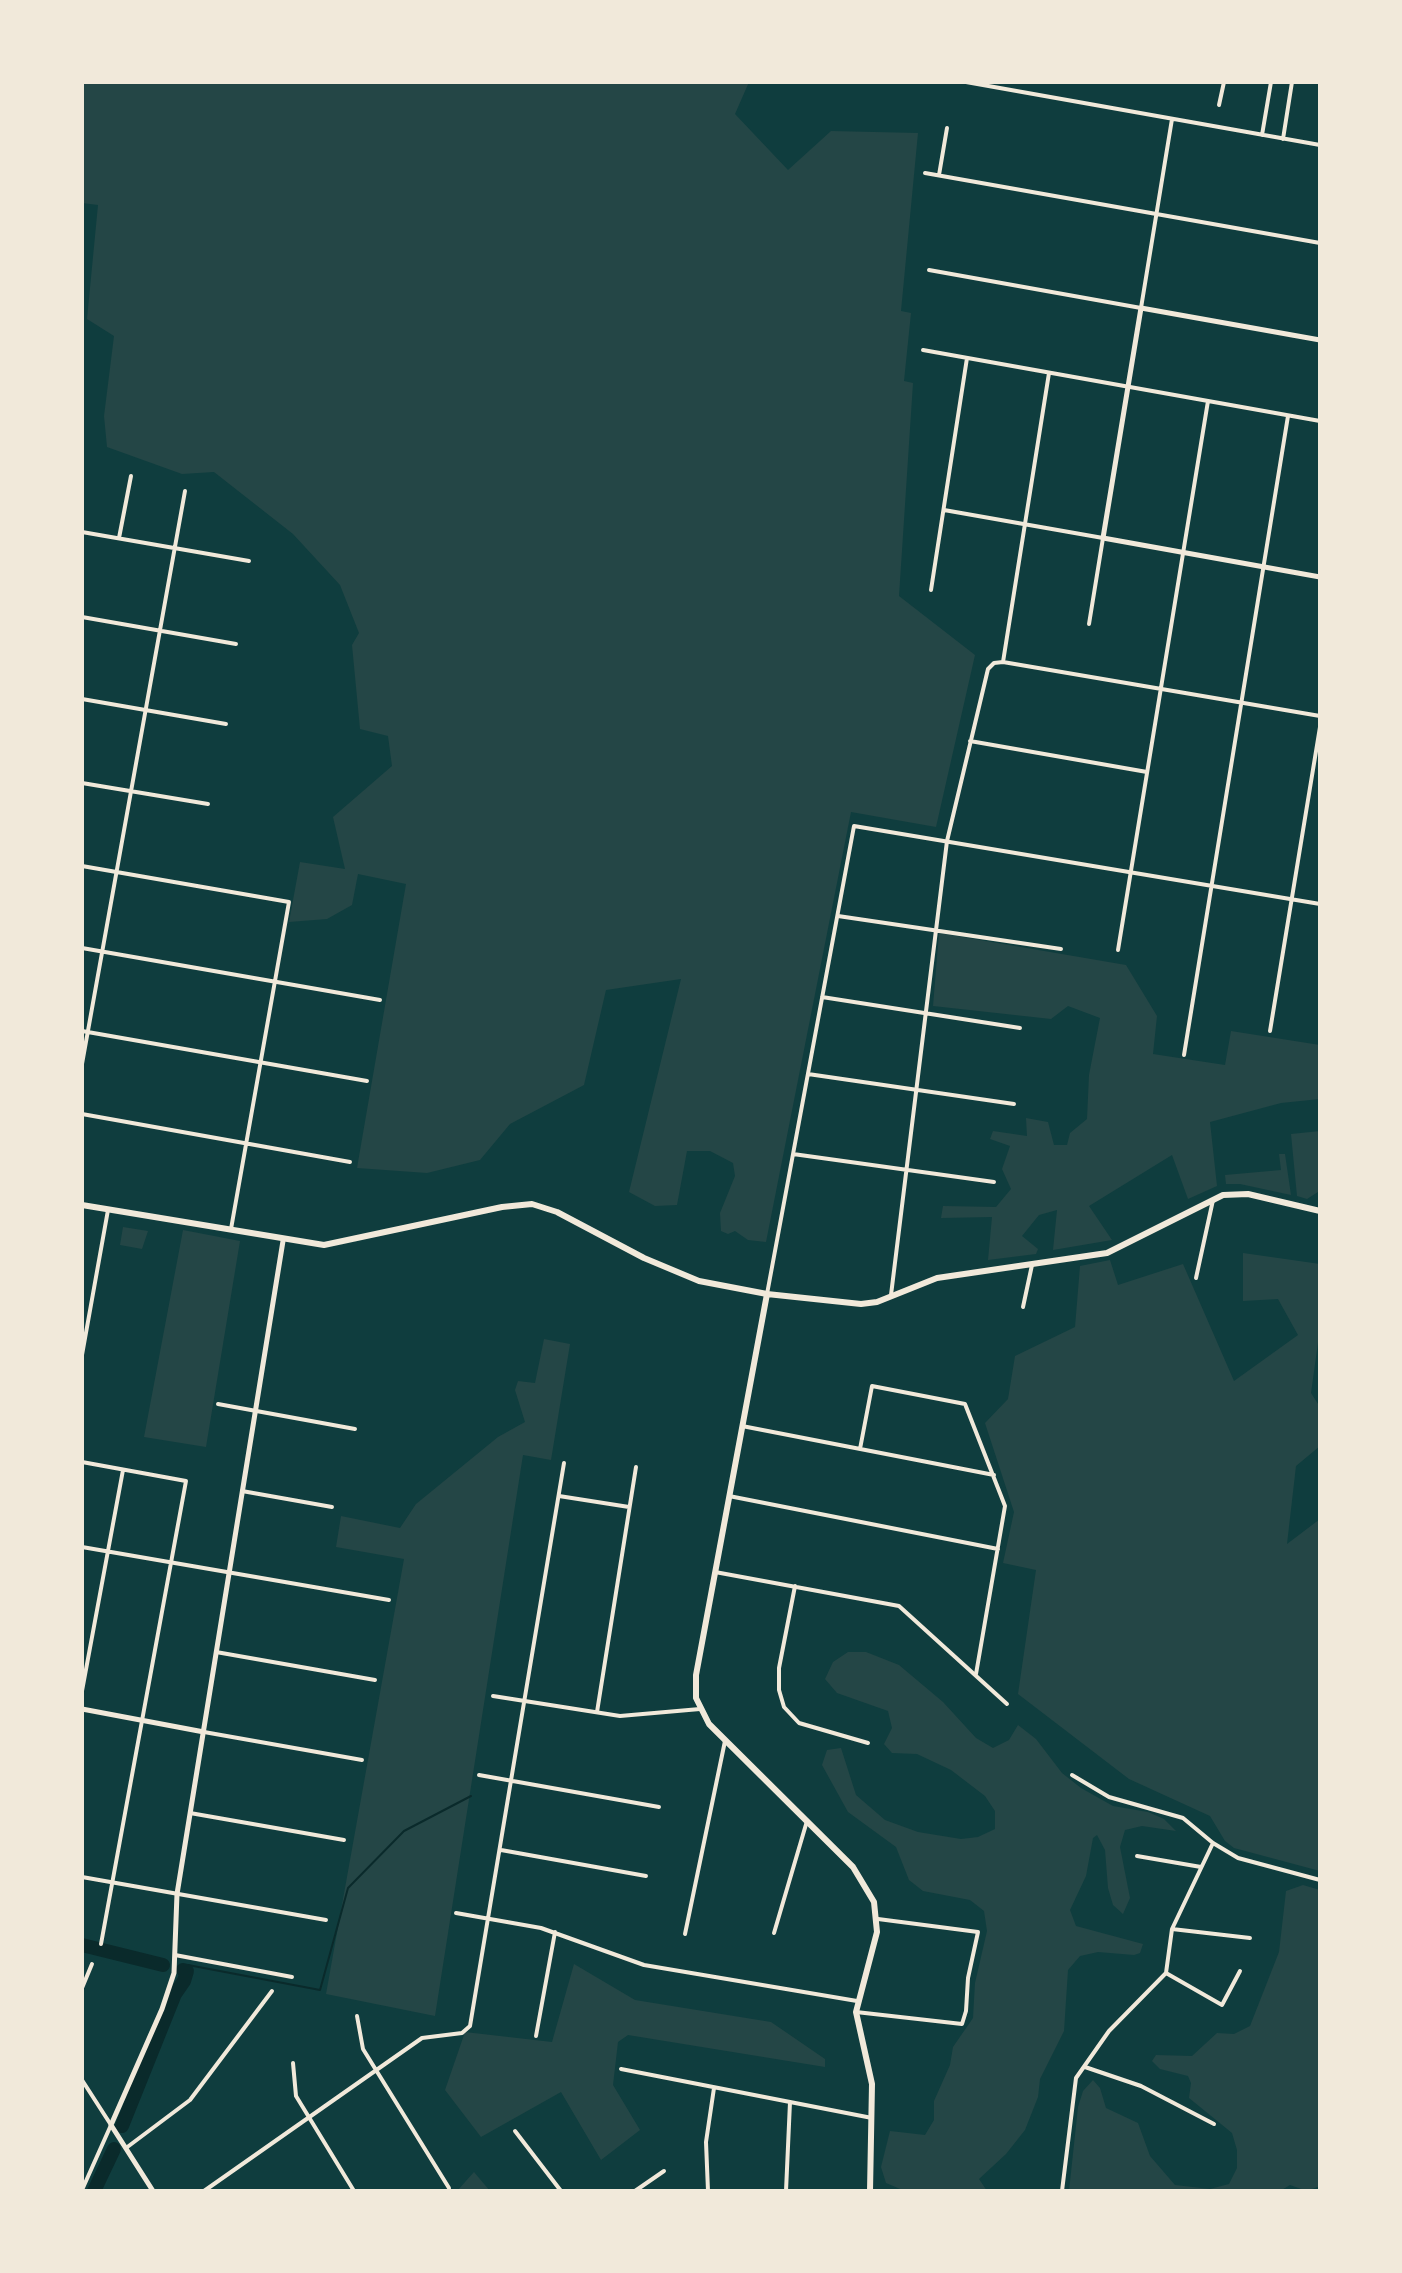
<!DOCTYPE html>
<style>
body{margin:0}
#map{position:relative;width:1402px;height:2273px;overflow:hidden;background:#0f3d3e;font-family:"Golos Text",sans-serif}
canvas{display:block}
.frame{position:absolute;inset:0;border:84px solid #f1e9da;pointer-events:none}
</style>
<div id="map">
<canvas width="1402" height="2273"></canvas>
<div class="frame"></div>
</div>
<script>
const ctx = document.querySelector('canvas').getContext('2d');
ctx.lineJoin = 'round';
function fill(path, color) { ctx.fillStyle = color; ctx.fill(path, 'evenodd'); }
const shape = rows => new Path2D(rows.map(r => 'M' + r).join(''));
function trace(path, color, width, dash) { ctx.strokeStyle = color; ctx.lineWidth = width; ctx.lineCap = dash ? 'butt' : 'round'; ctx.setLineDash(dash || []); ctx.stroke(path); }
const green = shape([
 [82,82,749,82,735,114,788,170,831,131,918,133,901,311,911,313,904,381,913,383,899,596,975,655,936,827,851,812,766,1242,748,1240,735,1231,728,1234,721,1231,720,1213,735,1176,733,1163,710,1151,687,1151,677,1205,655,1206,629,1192,681,979,606,990,584,1085,510,1124,480,1160,427,1173,357,1168,406,884,358,874,352,905,327,919,289,922,300,862,345,869,333,817,392,766,388,736,360,729,352,645,359,633,340,585,293,534,214,472,182,474,107,447,104,416,114,336,87,319,98,205,82,203],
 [939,933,1126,965,1157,1016,1153,1054,1225,1065,1231,1031,1320,1045,1320,1099,1281,1103,1210,1122,1217,1186,1188,1199,1172,1155,1089,1206,1112,1240,1053,1250,1057,1210,1039,1215,1022,1236,1038,1249,1036,1254,988,1260,992,1217,941,1218,943,1206,996,1207,1011,1189,1002,1169,1010,1146,990,1139,993,1131,1027,1136,1026,1118,1048,1122,1054,1145,1067,1145,1070,1133,1087,1119,1089,1075,1100,1018,1068,1006,1051,1019,933,1006],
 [1320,1131,1318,1192,1307,1199,1297,1196,1291,1134],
 [1279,1154,1285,1154,1291,1195,1240,1184,1226,1184,1225,1175,1281,1170],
 [123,1227,148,1231,142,1249,120,1245],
 [183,1230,240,1241,206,1447,144,1437],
 [1243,1253,1320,1264,1320,1328,1311,1393,1320,1407,1320,1446,1296,1466,1287,1544,1320,1519,1320,1871,1234,1848,1225,1841,1210,1816,1129,1779,1018,1694,1036,1570,1003,1563,1014,1512,985,1423,1008,1399,1015,1356,1075,1327,1080,1266,1110,1260,1118,1285,1183,1264,1234,1381,1298,1335,1278,1299,1243,1301],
 [544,1339,570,1344,551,1460,523,1455,435,2016,326,1994,404,1559,336,1547,341,1516,400,1528,416,1504,498,1437,525,1422,515,1390,518,1381,535,1383],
 [848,1652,866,1652,899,1665,943,1702,976,1738,993,1748,1009,1740,1018,1725,1036,1739,1062,1773,1081,1788,1113,1806,1148,1812,1164,1819,1176,1831,1142,1826,1125,1830,1120,1847,1130,1898,1123,1914,1113,1905,1108,1888,1105,1850,1097,1835,1093,1838,1086,1876,1070,1910,1076,1926,1143,1944,1140,1953,1134,1955,1098,1952,1080,1956,1068,1970,1064,2031,1040,2079,1038,2097,1025,2130,1006,2154,979,2179,987,2191,905,2191,886,2183,881,2167,890,2131,925,2135,934,2120,934,2101,950,2065,953,2047,973,2018,975,1983,987,1931,984,1911,970,1900,923,1891,909,1880,896,1847,848,1812,822,1765,827,1750,841,1748,856,1795,885,1820,918,1832,961,1839,978,1837,995,1829,995,1811,985,1796,951,1770,917,1754,892,1753,884,1744,892,1728,888,1711,837,1693,825,1679,833,1662],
 [1303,1885,1320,1890,1320,2186,1307,2191,1290,2185,1280,2191,1069,2191,1078,2107,1083,2091,1093,2080,1100,2088,1106,2108,1138,2123,1150,2156,1175,2185,1210,2189,1229,2184,1237,2168,1237,2150,1232,2133,1189,2098,1191,2083,1188,2076,1160,2069,1152,2061,1156,2055,1192,2056,1217,2033,1234,2034,1250,2026,1279,1952,1286,1891],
 [574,1964,635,2000,771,2022,825,2059,825,2067,628,2035,618,2042,613,2085,640,2130,601,2160,561,2092,481,2137,445,2090,465,2032,552,2042],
 [474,2172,490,2191,457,2191]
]);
const stream = shape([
 [187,1971,188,1965,320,1990,348,1888,404,1831,471,1796]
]);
const river = shape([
 [82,1945,163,1965],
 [122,2126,175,1994,184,1981,187,1971,183,1970],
 [94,2191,114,2149]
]);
const minor = shape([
 [966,82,1320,145],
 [1219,105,1224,82],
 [1262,135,1271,82],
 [1283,139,1292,82],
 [925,173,1320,243],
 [939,175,947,128],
 [929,270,1141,308,1172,119],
 [923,350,1320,421],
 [944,510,1103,538,1089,624],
 [82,532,249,561],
 [119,538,131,476],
 [931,590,967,358],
 [82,617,236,644],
 [1003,662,1049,373],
 [82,699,226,724],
 [970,741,1147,772],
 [82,783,208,804],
 [82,866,289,902,231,1229],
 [838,916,1061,949],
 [82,948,380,1000],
 [1118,950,1208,401],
 [822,997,1020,1028],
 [82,1031,367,1081],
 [1270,1031,1320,727],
 [1184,1055,1288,416],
 [82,1064,185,491],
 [808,1074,1014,1104],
 [82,1114,350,1162],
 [793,1154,994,1182],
 [1196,1278,1213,1200],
 [767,1294,854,826,1320,904],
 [891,1295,947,841,988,669,994,663,1003,662,1320,716],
 [1023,1307,1032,1265],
 [82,1355,108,1210],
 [218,1404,355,1429],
 [742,1426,994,1475],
 [860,1449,872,1386,965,1404,1005,1506,976,1674],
 [82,1462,186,1481,101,1944],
 [242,1491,332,1507],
 [559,1496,629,1507],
 [729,1496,998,1549],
 [82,1547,389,1600],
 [715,1572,899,1606,1007,1704],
 [795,1586,779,1668,779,1690,784,1707,799,1723,868,1743],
 [216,1652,375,1680],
 [82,1691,123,1470],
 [493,1696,620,1716,700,1709],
 [597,1712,636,1467],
 [204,1732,362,1760],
 [479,1775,659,1807],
 [1072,1775,1109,1797,1183,1818,1213,1843,1238,1858,1320,1880],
 [190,1813,344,1840],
 [501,1850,646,1876],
 [1137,1856,1201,1867],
 [82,1877,326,1920],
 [456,1913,541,1928,644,1965,857,2001],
 [1172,1929,1250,1938],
 [774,1933,807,1821],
 [685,1934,725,1741],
 [175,1955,292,1977],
 [1166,1973,1222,2005,1240,1971],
 [82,1988,92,1964],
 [856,2012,962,2024,966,2011,968,1978,978,1932,878,1919],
 [357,2016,363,2049,449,2188],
 [536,2036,555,1932],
 [293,2063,296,2096,354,2191],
 [1085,2067,1141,2086,1214,2124],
 [621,2069,872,2118],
 [82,2080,111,2125,82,2190],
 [515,2131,561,2191],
 [126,2148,190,2100,272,1991],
 [204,2191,422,2038,462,2033,470,2026,564,1463],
 [635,2191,664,2171],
 [708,2191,706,2142,714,2088],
 [786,2191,790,2102],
 [1062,2191,1076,2078,1109,2031,1166,1973,1172,1929,1213,1843]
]);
const tertiary = shape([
 [1320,340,1141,308,1103,538,1320,577],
 [82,1709,204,1732],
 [153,2191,111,2125,162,2009,174,1973,177,1894,283,1241]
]);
const secondary = shape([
 [82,1205,324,1245,502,1207,532,1204,557,1212,644,1258,699,1281,767,1294,861,1304,877,1302,937,1278,1107,1253,1223,1195,1248,1194,1320,1211],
 [767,1294,696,1675,696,1698,709,1724,853,1867,874,1902,877,1932,856,2012,872,2084,870,2191]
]);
fill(green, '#244646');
trace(stream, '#0a2a2b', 2);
trace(river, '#0a2a2b', 14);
trace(minor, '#f1e9da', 4);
trace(tertiary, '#f1e9da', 5);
trace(secondary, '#f1e9da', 6);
</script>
